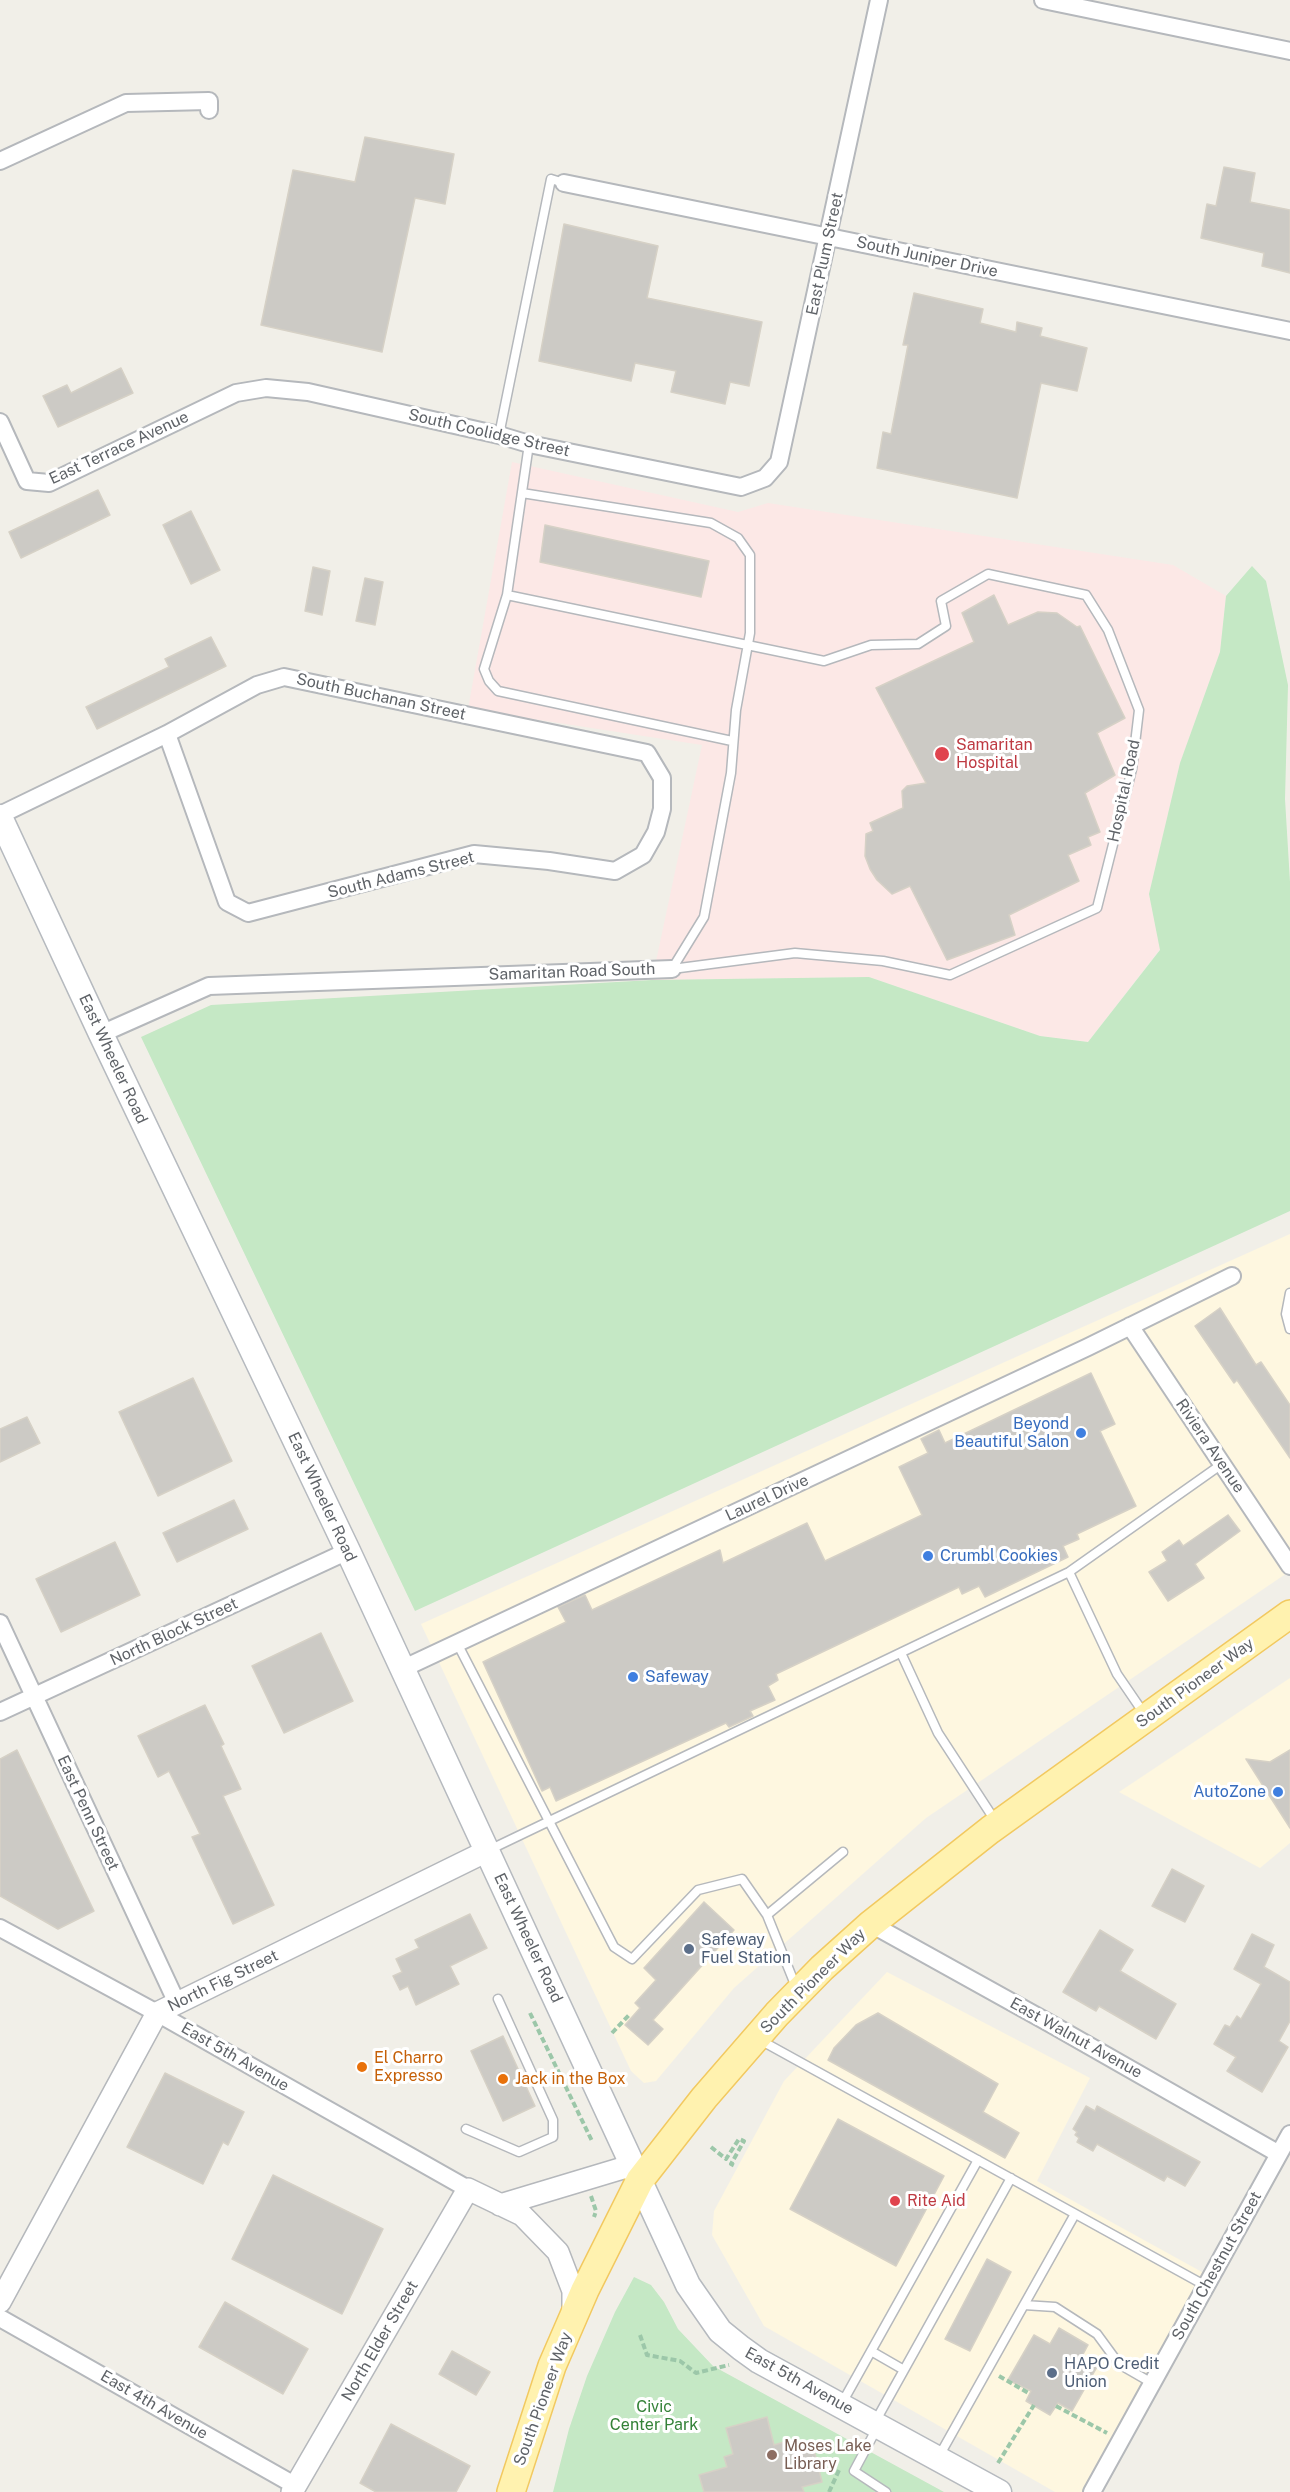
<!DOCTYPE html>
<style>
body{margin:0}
canvas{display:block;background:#f1efe8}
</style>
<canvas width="1290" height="2492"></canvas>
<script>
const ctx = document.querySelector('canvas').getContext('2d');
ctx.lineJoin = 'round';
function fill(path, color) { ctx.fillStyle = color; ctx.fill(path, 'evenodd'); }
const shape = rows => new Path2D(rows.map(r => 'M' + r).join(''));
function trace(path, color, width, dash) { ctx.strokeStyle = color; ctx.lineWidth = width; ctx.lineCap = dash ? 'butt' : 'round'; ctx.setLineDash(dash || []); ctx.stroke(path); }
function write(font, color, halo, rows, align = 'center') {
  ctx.font = font + ' "Public Sans",sans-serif'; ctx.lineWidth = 6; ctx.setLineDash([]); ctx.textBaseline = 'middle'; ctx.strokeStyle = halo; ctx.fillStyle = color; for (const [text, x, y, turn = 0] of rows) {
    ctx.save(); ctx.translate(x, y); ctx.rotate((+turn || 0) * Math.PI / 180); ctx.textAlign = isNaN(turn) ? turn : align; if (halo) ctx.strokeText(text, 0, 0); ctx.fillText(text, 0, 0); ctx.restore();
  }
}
const commercial = shape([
 [1290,1234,1290,1571,926,1818,734,1988,656,2081,644,2083,631,2071,421,1624],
 [1290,1678,1290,1843,1260,1868,1119,1792],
 [887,1972,1090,2078,1037,2181,1211,2277,1092,2492,1055,2492,764,2326,712,2235,714,2211,784,2081]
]);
const medical = shape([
 [512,462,738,512,768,503,1173,565,1226,596,1220,652,1180,763,1149,894,1160,949,1088,1042,1040,1036,869,977,652,980,702,745,468,709]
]);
const green = shape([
 [1252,566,1266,581,1288,685,1285,799,1290,882,1290,1211,415,1611,141,1037,211,1005,652,980,869,977,1040,1036,1088,1042,1160,950,1149,894,1180,763,1220,652,1226,596],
 [634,2277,651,2285,664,2302,678,2329,713,2366,944,2492,553,2492,569,2429,587,2376,615,2312]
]);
const building = shape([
 [365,137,454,154,445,204,415,198,382,352,261,325,293,170,355,182,365,137],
 [1224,167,1255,173,1250,202,1290,210,1290,273,1262,266,1264,253,1201,238,1207,204,1216,206,1224,167],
 [564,224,658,246,647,298,762,322,749,386,730,382,725,404,671,392,676,371,635,363,631,381,539,361,564,224],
 [914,293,983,309,980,323,1016,332,1017,322,1042,328,1040,336,1087,348,1077,391,1041,383,1017,498,877,468,883,432,891,434,908,345,903,345,914,293],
 [121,368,133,393,58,427,43,396,67,385,71,393,121,368],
 [98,490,110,515,21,558,9,532,98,490],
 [191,511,220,570,191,584,163,525,191,511],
 [545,525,709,561,701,597,540,562,545,525],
 [313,567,330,571,322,615,305,611,313,567],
 [365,578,383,582,375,625,356,621,365,578],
 [994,595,1008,625,1038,612,1057,613,1077,627,1080,626,1125,718,1097,733,1115,775,1085,793,1100,832,1088,837,1091,845,1068,855,1079,881,1009,915,1015,935,947,960,910,886,892,894,877,880,870,869,865,856,866,834,873,831,870,823,903,808,902,791,907,786,926,783,876,688,974,642,962,613,994,595],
 [211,637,226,666,97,729,86,707,169,667,165,659,211,637],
 [1220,1308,1256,1365,1261,1362,1290,1405,1290,1458,1237,1380,1234,1383,1195,1326,1220,1308],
 [1091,1373,1115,1424,1100,1431,1136,1506,1077,1534,1079,1539,1063,1546,1068,1557,985,1597,979,1586,962,1594,959,1587,776,1674,778,1680,768,1686,775,1700,750,1711,753,1716,729,1727,726,1723,556,1801,550,1787,542,1791,483,1662,566,1622,558,1607,585,1595,592,1610,720,1550,723,1563,807,1523,825,1561,922,1515,899,1467,928,1453,921,1439,939,1430,945,1443,1091,1373],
 [193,1378,232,1461,158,1496,119,1412,193,1378],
 [27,1417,40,1443,0,1462,0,1429,27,1417],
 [234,1500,248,1529,177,1562,163,1533,234,1500],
 [1228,1515,1240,1531,1195,1564,1204,1578,1168,1601,1149,1572,1167,1561,1162,1552,1179,1540,1183,1546,1228,1515],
 [115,1542,140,1595,61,1632,36,1579,115,1542],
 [321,1633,353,1701,284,1733,252,1666,321,1633],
 [205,1705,224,1744,221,1746,241,1789,223,1796,274,1905,233,1924,192,1837,200,1834,169,1771,158,1777,138,1736,205,1705],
 [17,1750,94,1911,58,1929,0,1896,0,1759,17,1750],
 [1290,1750,1290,1828,1246,1759,1270,1762,1290,1750],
 [1172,1869,1204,1886,1185,1922,1152,1906,1172,1869],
 [704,1902,734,1930,653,2020,663,2029,648,2045,625,2025,640,2008,635,2003,656,1980,644,1968,704,1902],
 [470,1914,487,1948,450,1966,459,1984,416,2005,408,1986,400,1990,393,1976,402,1972,396,1959,419,1948,415,1940,470,1914],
 [1100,1930,1133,1950,1120,1971,1176,2004,1156,2039,1099,2006,1096,2011,1063,1992,1100,1930],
 [1252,1934,1274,1945,1264,1967,1290,1982,1290,2021,1279,2041,1288,2047,1262,2092,1227,2071,1236,2057,1214,2044,1225,2025,1230,2027,1237,2016,1241,2019,1261,1984,1234,1969,1252,1934],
 [878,2013,998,2084,983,2112,1019,2133,1005,2158,828,2060,834,2048,856,2025,878,2013],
 [503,2036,535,2106,503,2121,471,2051,503,2036],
 [165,2073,244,2112,228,2145,223,2142,203,2184,127,2147,165,2073],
 [1086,2106,1095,2111,1097,2106,1200,2162,1185,2186,1167,2176,1164,2181,1097,2144,1093,2151,1077,2142,1079,2138,1075,2135,1077,2132,1073,2129,1086,2106],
 [838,2119,944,2176,896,2266,790,2209,838,2119],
 [273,2175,383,2229,342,2314,232,2259,273,2175],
 [987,2259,1011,2272,970,2351,945,2339,987,2259],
 [225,2302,308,2349,283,2394,199,2347,225,2302],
 [1059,2328,1088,2345,1081,2358,1097,2367,1072,2411,1058,2403,1050,2415,1026,2401,1031,2391,1008,2380,1034,2335,1050,2344,1059,2328],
 [452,2351,490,2372,476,2395,439,2374,452,2351],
 [767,2417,774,2445,784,2442,787,2453,813,2446,822,2482,802,2487,804,2492,704,2492,699,2475,727,2467,724,2457,733,2454,726,2428,767,2417],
 [391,2424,470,2466,456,2492,376,2492,360,2483,391,2424]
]);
const path = shape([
 [530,2013,592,2141],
 [612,2033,629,2015],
 [711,2147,726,2159,739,2139,744,2141,731,2164,735,2166],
 [591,2196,596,2211,594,2217],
 [640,2335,647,2355,680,2361,696,2373,729,2365],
 [999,2376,1030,2394],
 [1056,2406,1107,2433],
 [998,2463,1034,2405],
 [829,2492,840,2468]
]);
const service = shape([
 [499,435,551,179,564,183],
 [529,444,507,595,484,669,489,681,498,691,732,741],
 [522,493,711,523,738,538,750,555,750,633,736,710,731,773,704,917,672,969],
 [507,595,824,661,871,645,918,644,946,626,941,601,988,574,1086,595,1108,630,1139,710,1132,769,1097,908,950,975,883,961,795,953,672,969],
 [1290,1293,1286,1314,1290,1329],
 [1069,1572,1117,1674,1145,1715],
 [457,1643,614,1947,632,1959,698,1890,742,1879,767,1915,843,1852],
 [901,1653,938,1733,996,1822],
 [489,1850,1069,1572,1222,1464],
 [767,1915,796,1987],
 [760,2040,1206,2286],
 [466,2129,519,2152,553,2137,553,2120,498,1999],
 [1024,2305,1055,2307,1097,2334,1119,2364,1152,2383],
 [871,2351,904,2370],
 [842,2403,978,2160],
 [875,2422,1011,2178],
 [877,2428,854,2471,886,2492],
 [938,2458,1075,2214]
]);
const minor = shape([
 [1043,0,1290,51],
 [0,161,126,103,209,101,209,110],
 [564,183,1290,331],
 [0,422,27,481,49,483,236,393,266,388,308,392,499,435,529,444,741,487,765,478,779,462,879,0],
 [0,815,167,734,257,685,284,677,647,753,662,778,662,809,656,832,643,855,615,871,549,861,474,854,248,913,227,902,167,734],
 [101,1034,209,986,672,969],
 [1130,1326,1290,1566],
 [0,1623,177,2003],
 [402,1669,1088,1347,1232,1276],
 [0,1712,348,1551],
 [871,1924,1051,2024,1279,2154],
 [0,1928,157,2013,468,2189],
 [0,2318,296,2486],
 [1092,2492,1290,2134]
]);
const tertiary = shape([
 [500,2205,633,2165],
 [0,2302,157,2013,487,1851],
 [292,2492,468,2189,522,2215,558,2252,573,2291,573,2315]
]);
const secondary = shape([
 [0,817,101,1034,348,1551,688,2285,720,2331,741,2348,759,2361,999,2492]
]);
const primary = shape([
 [511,2492,552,2366,585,2290,640,2180,704,2098,777,2014,822,1968,871,1924,990,1830,1290,1614]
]);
const markers = [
 [942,754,8,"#e0444e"],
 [1081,1433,6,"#3f7fe0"],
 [928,1556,6,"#3f7fe0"],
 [633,1677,6,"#3f7fe0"],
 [1278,1792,6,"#3f7fe0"],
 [689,1949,6,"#5c6f8a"],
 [362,2067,6,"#e8710a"],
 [503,2079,6,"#e8710a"],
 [895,2201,6,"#e0444e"],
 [1052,2373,6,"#5c6f8a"],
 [772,2455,6,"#8d6e63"]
];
const streetNames = [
 ["East Plum Street",825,254,-78],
 ["South Juniper Drive",927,257,12],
 ["South Coolidge Street",489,433,13],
 ["East Terrace Avenue",119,448,-25],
 ["South Buchanan Street",381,697,12],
 ["Hospital Road",1124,791,-78],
 ["South Adams Street",401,875,-14],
 ["Samaritan Road South",572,972,-2],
 ["East Wheeler Road",113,1059,65],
 ["Riviera Avenue",1210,1446,56],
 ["East Wheeler Road",322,1497,65],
 ["Laurel Drive",767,1498,-25],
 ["North Block Street",174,1632,-25],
 ["South Pioneer Way",1195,1683,-36],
 ["East Penn Street",88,1813,65],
 ["East Wheeler Road",528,1938,65],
 ["North Fig Street",223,1981,-26],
 ["South Pioneer Way",813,1981,-45],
 ["East Walnut Avenue",1076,2038,29],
 ["East 5th Avenue",235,2057,30],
 ["South Chestnut Street",1217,2266,-61],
 ["North Elder Street",380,2341,-60],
 ["East 5th Avenue",799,2381,29],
 ["South Pioneer Way",543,2399,-70],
 ["East 4th Avenue",154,2405,30]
];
const healthNames = [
 ["Samaritan",956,745],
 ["Hospital",956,763],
 ["Rite Aid",907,2201]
];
const shopNames = [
 ["Beyond",1069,1424],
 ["Beautiful Salon",1069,1442],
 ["Crumbl Cookies",940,1556,"left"],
 ["Safeway",645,1677,"left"],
 ["AutoZone",1266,1792]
];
const serviceNames = [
 ["Safeway",701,1940],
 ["Fuel Station",701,1958],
 ["HAPO Credit",1064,2364],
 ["Union",1064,2382]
];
const foodNames = [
 ["El Charro",374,2058],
 ["Expresso",374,2076],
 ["Jack in the Box",515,2079]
];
const parkNames = [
 ["Civic",654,2407],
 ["Center Park",654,2425]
];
const educationNames = [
 ["Moses Lake",784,2446],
 ["Library",784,2464]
];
fill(commercial, '#fef7e0');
fill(medical, '#fce8e6');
fill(green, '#c5e8c5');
fill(building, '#cccac5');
trace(building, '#d6d1c6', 1.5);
trace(service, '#b5b8bc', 11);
trace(minor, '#b5b8bc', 20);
trace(tertiary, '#b5b8bc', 24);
trace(secondary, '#b6babf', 27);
trace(primary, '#f2c960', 30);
trace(path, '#9cc7a9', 4, [6, 3]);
trace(service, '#fff', 8);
trace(minor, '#fff', 16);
trace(tertiary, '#fff', 21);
trace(secondary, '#fff', 24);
trace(primary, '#fff2af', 27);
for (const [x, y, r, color] of markers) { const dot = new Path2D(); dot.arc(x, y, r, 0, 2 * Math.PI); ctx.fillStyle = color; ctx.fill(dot); trace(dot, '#fff', 2); }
write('16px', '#5f6368', '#fff', streetNames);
write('16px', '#be3a42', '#fff', healthNames, 'left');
write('16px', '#366cbe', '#fff', shopNames, 'right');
write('16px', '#4e5e75', '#fff', serviceNames, 'left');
write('16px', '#c56008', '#fff', foodNames, 'left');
write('16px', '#348238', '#fff', parkNames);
write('16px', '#785e54', '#fff', educationNames, 'left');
</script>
